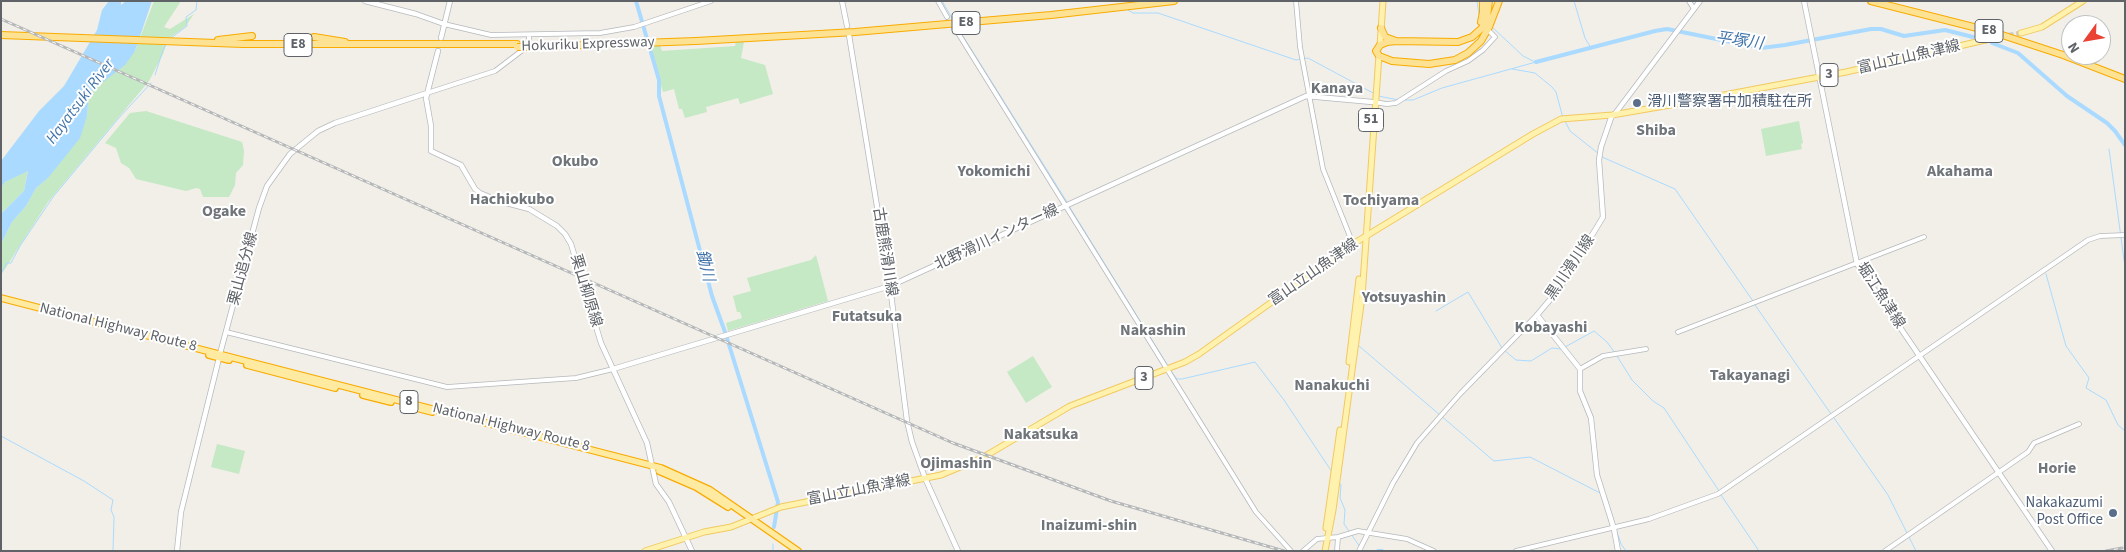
<!DOCTYPE html>
<meta charset="utf-8">
<style>
body{margin:0}
#map{position:relative;width:2126px;height:552px;overflow:hidden;background:#f1efe8;font-family:"Source Sans 3",sans-serif}
canvas{display:block}
.frame{position:absolute;inset:0;border:2px solid #5f6368;pointer-events:none}
.north{position:absolute;left:2061px;top:15px;width:50px;height:50px;box-sizing:border-box;background:#fff;border:1px solid #bfc1c3;border-radius:50%;rotate:238deg;font-size:14px;font-weight:700;line-height:20px;text-align:center;color:#5f6368}
.north::after{content:'';display:block;margin:auto;width:18px;height:22px;background:#ea4335;clip-path:polygon(50% 0,100% 100%,50% 72%,0 100%)}
</style>
<div id="map">
<canvas width="2126" height="552"></canvas>
<div class="frame"></div>
<div class="north">N</div>
</div>
<script>
const ctx = document.querySelector('canvas').getContext('2d');
ctx.lineJoin = 'round';
function fill(path, color) { ctx.fillStyle = color; ctx.fill(path, 'evenodd'); }
const shape = rows => new Path2D(rows.map(r => 'M' + r).join(''));
function trace(path, color, width, dash) { ctx.strokeStyle = color; ctx.lineWidth = width; ctx.lineCap = dash ? 'butt' : 'round'; ctx.setLineDash(dash || []); ctx.stroke(path); }
function write(font, color, halo, rows, align = 'center') {
  ctx.font = font + ' "Source Sans 3","Noto Sans JP",sans-serif'; ctx.lineWidth = 4; ctx.setLineDash([]); ctx.textBaseline = 'middle'; ctx.strokeStyle = halo; ctx.fillStyle = color; for (const [text, x, y, turn = 0] of rows) {
    ctx.save(); ctx.translate(x, y); ctx.rotate((+turn || 0) * Math.PI / 180); ctx.textAlign = isNaN(turn) ? turn : align; if (halo) ctx.strokeText(text, 0, 0); ctx.fillText(text, 0, 0); ctx.restore();
  }
}
const green = shape([
 [154,1,181,1,164,27,170,29,194,14,185,27,168,39,163,54,149,81,48,202,1,275,1,244,12,222,26,206,36,188,48,178,87,116,89,93,135,51],
 [736,42,744,42,741,58,765,65,773,94,740,104,738,98,706,107,707,112,685,118,682,109,679,109,674,89,663,92,650,46,660,45,662,51,735,46],
 [146,111,242,142,244,151,243,165,236,173,235,185,229,197,203,197,200,189,196,188,186,191,136,179,129,168,121,163,116,148,105,143,130,113],
 [1799,121,1803,143,1801,144,1802,149,1766,156,1761,129],
 [28,170,24,191,1,214,1,188,5,182],
 [816,255,828,301,728,331,726,323,742,318,740,312,737,312,733,296,751,291,747,278,811,260],
 [1033,356,1052,387,1026,403,1007,372],
 [217,444,245,451,239,474,211,467]
]);
const water = shape([
 [109,1,121,1,121,5,126,1,152,1,135,51,125,65,89,93,87,116,80,138,48,178,36,188,26,206,12,222,1,244,1,214,24,191,28,171,5,182,1,188,1,161,39,111,64,86,97,30,102,10]
]);
const stream = shape([
 [942,1,953,20],
 [1477,1,1479,14],
 [1574,1,1585,38,1591,48],
 [1128,10,1133,13,1158,13,1296,60,1308,58,1375,94],
 [956,25,1067,202],
 [1492,27,1523,56,1535,62],
 [171,38,187,26,186,17,196,10,197,1],
 [1512,69,1535,73,1552,87,1556,92,1563,118],
 [155,75,163,50,167,43],
 [1378,96,1399,100],
 [1403,100,1413,100,1442,88,1536,62],
 [1565,121,1570,131,1599,154],
 [2109,149,2125,267],
 [1602,157,1675,189,1753,301],
 [1069,206,1168,366],
 [1,273,7,263,11,263,20,246,53,197,118,119,151,83],
 [2046,274,2066,346,2089,378,2086,388,2106,400,2118,425,2125,431],
 [1755,305,1831,414],
 [1436,311,1468,292,1502,348],
 [1359,346,1494,461,1530,457,1602,494],
 [1565,347,1594,331,1607,342,1615,353],
 [1505,351,1516,360,1531,361,1552,348,1561,349],
 [1617,356,1632,380,1653,401,1664,408,1719,491],
 [1170,370,1177,379,1182,379,1255,362,1284,400,1332,472],
 [1834,418,1888,495,1916,551],
 [1,436,84,481,113,500,111,510,114,517,113,551],
 [1338,481,1341,485,1340,498,1345,510,1344,524,1360,547],
 [1721,495,1759,551],
 [1606,496,1613,518],
 [1616,529,1621,544,1626,551],
 [773,551,773,544]
]);
const river = shape([
 [636,1,659,80,659,96,712,296,725,332,778,502,774,527],
 [1992,43,2018,53,2067,96,2107,123,2115,131,2125,145],
 [1536,62,1655,31,1667,29,1761,48,1785,45,1871,29,1881,29,1904,36,1945,30,1973,37],
 [1378,551,1382,551]
]);
const primaryTunnel = shape([
 [1994,38,2021,33]
]);
const tertiary = shape([
 [938,1,947,17],
 [1296,1,1300,47,1323,169,1353,244],
 [1689,1,1694,9],
 [444,24,491,35,600,33,634,27,711,1],
 [953,25,1256,512,1291,551],
 [427,93,495,71,524,49,529,39,529,35],
 [1373,102,1387,104,1396,103,1446,71,1468,61,1483,50,1495,37,1490,32],
 [226,332,447,387,576,378,613,369],
 [1678,332,1924,237],
 [1580,369,1603,356,1646,349],
 [1338,537,1358,531,1407,539,1434,551],
 [1303,551,1317,539,1338,537,1337,551],
 [1359,551,1393,483,1417,443,1460,394,1537,315],
 [1516,551,1649,519,1718,494,2088,240,2100,236,2125,235],
 [1885,551,2028,452,2034,443,2079,424]
]);
const secondary = shape([
 [365,1,416,14,444,24],
 [842,1,847,26],
 [1804,1,1857,264,2052,551],
 [849,35,890,286,907,421,912,442,925,478,958,551],
 [441,38,450,1],
 [438,51,426,98,431,126,431,151,461,165,475,189,480,193,499,201,529,209,557,226,565,234,571,244,601,343,647,443,656,484,669,502,692,551],
 [1612,115,1601,147,1599,160,1603,217,1560,288,1537,315,1580,369,1580,391,1591,418,1597,475,1614,529,1618,551],
 [1614,115,1700,1],
 [613,369,890,286,1306,96,1372,102],
 [177,551,181,512,221,350,259,208,267,186,290,154,318,131,335,123,427,93]
]);
const primary = shape([
 [2021,33,2042,27,2083,1],
 [1380,46,1383,1],
 [1349,362,1359,279],
 [1326,528,1340,430],
 [645,551,704,532,731,527,781,507,941,475,982,458,1070,406,1185,362,1199,354,1353,244,1533,134,1561,119,1612,115,1676,104,1846,72,1994,38],
 [1325,551,1333,510,1362,297,1379,55]
]);
const trunk = shape([
 [1,298,661,468,710,490,798,551],
 [209,355,229,360],
 [247,365,335,388],
 [363,395,391,402],
 [405,405,432,412],
 [659,471,696,487,728,507]
]);
const motorway = shape([
 [1871,1,1993,32,2063,55,2125,79],
 [1481,22,1483,12,1483,1],
 [1381,28,1385,37,1396,41,1458,42,1472,37,1482,28,1487,17,1489,1],
 [1,35,243,44,517,44],
 [314,37,345,42],
 [218,40,252,36],
 [1396,41,1387,42,1380,45,1376,51,1379,56,1392,61,1429,64,1455,60,1468,53,1481,41,1489,27,1499,1],
 [530,47,696,41,855,32,1051,15,1174,1]
]);
const rail = shape([
 [1,19,953,443,1111,501,1284,551],
 [2106,551,2122,548]
]);
const motorwayBridge = shape([
 [517,47,530,47]
]);
const markers = [
 [1637,103,5,"#5c6f8a"],
 [2113,513,5,"#5c6f8a"]
];
const shields = [
 [966,23,28],
 [1989,31,28],
 [298,45,28],
 [1829,75,18],
 [1371,120,25],
 [1144,378,18],
 [409,402,18]
];
const shieldNames = [
 ["E8",966,23],
 ["E8",1989,31],
 ["E8",298,45],
 ["3",1829,75],
 ["51",1371,120],
 ["3",1144,378],
 ["8",409,402]
];
const streetNames = [
 ["Hokuriku Expressway",588,45,-2],
 ["富山立山魚津線",1909,58,-13],
 ["北野滑川インター線",997,238,-25],
 ["古鹿熊滑川線",884,252,81],
 ["黒川滑川線",1571,268,-56],
 ["栗山追分線",244,269,-75],
 ["富山立山魚津線",1314,273,-35],
 ["栗山柳原線",585,291,73],
 ["堀江魚津線",1880,296,57],
 ["National Highway Route 8",118,328,14],
 ["National Highway Route 8",511,428,14],
 ["富山立山魚津線",859,491,-11]
];
const serviceNames = [
 ["滑川警察署中加積駐在所",1647,103],
 ["Nakakazumi",2103,504,"right"],
 ["Post Office",2103,521,"right"]
];
const waterNames = [
 ["平塚川",1739,42,8],
 ["Hayatsuki River",81,102,-53],
 ["鋤川",704,266,76]
];
const neighbourhoodNames = [
 ["Kanaya",1337,89],
 ["Shiba",1656,131],
 ["Okubo",575,162],
 ["Yokomichi",994,172],
 ["Akahama",1960,172],
 ["Hachiokubo",512,200],
 ["Tochiyama",1381,201],
 ["Ogake",224,212],
 ["Yotsuyashin",1404,298],
 ["Futatsuka",867,317],
 ["Kobayashi",1551,328],
 ["Nakashin",1153,331],
 ["Takayanagi",1750,376],
 ["Nanakuchi",1332,386],
 ["Nakatsuka",1041,435],
 ["Ojimashin",956,464],
 ["Horie",2057,469],
 ["Inaizumi-shin",1089,526]
];
fill(green, '#c5e8c5');
fill(water, '#aadaff');
trace(stream, '#aadaff', 1);
trace(river, '#aadaff', 4);
trace(primaryTunnel, '#ccccc8', 5, [5, 2.5]);
trace(tertiary, '#b5b8bc', 5.5);
trace(secondary, '#b6babf', 6);
trace(primary, '#f2c960', 7);
trace(trunk, '#f9ab00', 8);
trace(motorway, '#f9ab00', 8);
trace(tertiary, '#fff', 4);
trace(secondary, '#fff', 4.5);
trace(primary, '#fff2af', 5);
trace(trunk, '#feeaa1', 5.5);
trace(motorway, '#fde293', 6);
trace(rail, '#b6b7b8', 3);
trace(rail, '#fff', 1, [4]);
trace(motorwayBridge, '#f9ab00', 8, []);
trace(motorwayBridge, '#fde293', 6);
for (const [x, y, r, color] of markers) { const dot = new Path2D(); dot.arc(x, y, r, 0, 2 * Math.PI); ctx.fillStyle = color; ctx.fill(dot); trace(dot, '#fff', 2); }
for (const [x, y, w] of shields) { const box = new Path2D(); box.roundRect(x - w / 2, y - 11.5, w, 23, 4); ctx.fillStyle = '#fff'; ctx.fill(box); trace(box, '#5f6368', 1); }
write('bold 14px', '#5f6368', null, shieldNames);
write('15px', '#5f6368', '#fff', streetNames);
write('15px', '#4e5e75', '#fff', serviceNames, 'left');
write('italic 16px', '#4174aa', '#fff', waterNames);
write('bold 16px', '#70757a', '#fff', neighbourhoodNames);
</script>
